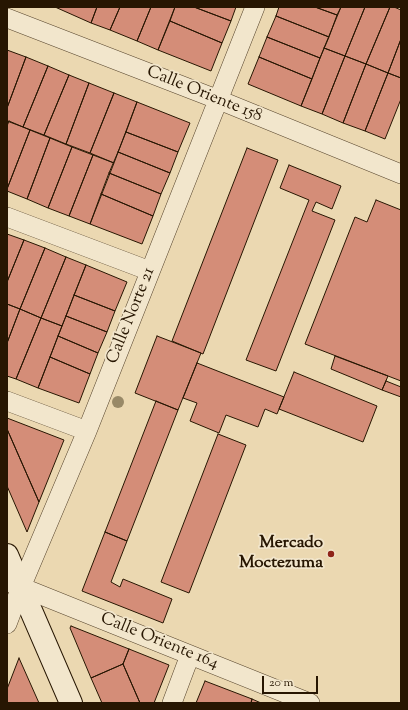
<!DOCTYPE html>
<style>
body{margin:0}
#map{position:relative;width:408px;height:710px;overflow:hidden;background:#ebd8b1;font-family:"Sorts Mill Goudy",serif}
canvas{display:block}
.frame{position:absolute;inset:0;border:8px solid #271602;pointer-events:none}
.scale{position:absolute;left:262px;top:676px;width:56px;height:18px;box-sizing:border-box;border:2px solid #271602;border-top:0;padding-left:5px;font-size:12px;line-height:14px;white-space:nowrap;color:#271602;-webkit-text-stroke:3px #f2e6cc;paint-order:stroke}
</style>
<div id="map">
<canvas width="408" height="710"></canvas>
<div class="frame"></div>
<div class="scale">20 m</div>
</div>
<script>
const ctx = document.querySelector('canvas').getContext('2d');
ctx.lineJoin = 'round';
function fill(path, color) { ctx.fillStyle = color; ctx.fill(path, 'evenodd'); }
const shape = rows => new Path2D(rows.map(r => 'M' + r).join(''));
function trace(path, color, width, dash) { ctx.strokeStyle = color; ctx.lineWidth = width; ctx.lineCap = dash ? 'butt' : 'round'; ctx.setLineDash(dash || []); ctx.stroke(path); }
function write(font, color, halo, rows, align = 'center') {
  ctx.font = font + ' "Sorts Mill Goudy",serif'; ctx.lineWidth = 3.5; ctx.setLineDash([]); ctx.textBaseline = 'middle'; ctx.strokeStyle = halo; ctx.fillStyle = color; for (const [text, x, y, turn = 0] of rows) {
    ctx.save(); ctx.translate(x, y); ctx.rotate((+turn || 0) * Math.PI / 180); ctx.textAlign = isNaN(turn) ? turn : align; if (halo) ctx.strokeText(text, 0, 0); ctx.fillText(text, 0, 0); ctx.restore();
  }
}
const building = shape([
 [55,7,97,7,91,23,55,7],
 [97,7,120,7,110,30,91,23,97,7],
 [120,7,151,7,137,41,110,30,120,7],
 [151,7,175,7,158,50,137,41,151,7],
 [175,7,194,7,231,21,222,43,170,21,175,7],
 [194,7,236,7,231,21,194,7],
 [279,7,315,7,337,15,329,37,276,16,279,7],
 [315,7,341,7,337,15,315,7],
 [341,7,365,7,345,56,324,48,341,7],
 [365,7,390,7,366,64,345,56,365,7],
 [390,7,394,7,401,10,401,39,388,73,366,64,390,7],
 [276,16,329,37,320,58,267,37,276,16],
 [170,21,222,43,211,71,158,50,170,21],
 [267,37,320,58,312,79,259,57,267,37],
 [401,39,401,78,388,73,401,39],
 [324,48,345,56,322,114,301,106,324,48],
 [7,50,26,57,7,108,7,50],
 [345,56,366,64,343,123,322,114,345,56],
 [26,57,48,66,23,127,7,121,7,108,26,57],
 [259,57,312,79,301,106,248,84,259,57],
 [366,64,388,73,365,131,343,123,366,64],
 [48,66,69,75,44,135,23,127,48,66],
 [388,73,401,78,401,99,385,139,365,131,388,73],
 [69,75,89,83,66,144,44,135,69,75],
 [89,83,114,93,90,153,66,144,89,83],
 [114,93,137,102,114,163,90,153,114,93],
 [137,102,190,123,178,152,126,132,137,102],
 [9,121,30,130,7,189,7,126,9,121],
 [30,130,50,138,27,199,7,191,7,189,30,130],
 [126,132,178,152,170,173,118,152,126,132],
 [50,138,72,147,48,208,27,199,50,138],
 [72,147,93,155,69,216,48,208,72,147],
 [247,148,278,160,203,354,172,341,247,148],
 [118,152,170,173,161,194,109,173,118,152],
 [93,155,114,163,90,224,69,216,93,155],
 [289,165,341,186,332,209,316,202,312,211,335,220,276,371,246,360,309,200,280,188,289,165],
 [109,173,161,194,153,216,101,194,109,173],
 [101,194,153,216,142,244,90,224,101,194],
 [376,200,401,210,401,381,305,344,355,217,367,222,376,200],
 [7,234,24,240,7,282,7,234],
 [24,240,45,248,20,309,7,304,7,282,24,240],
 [45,248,66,257,41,318,20,309,45,248],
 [66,257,86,265,62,326,41,318,66,257],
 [86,265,127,282,115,311,74,295,86,265],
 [74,295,115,311,107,332,66,316,74,295],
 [7,304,20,309,7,343,7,304],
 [20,309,41,318,16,379,7,376,7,343,20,309],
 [66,316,107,332,98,353,58,336,66,316],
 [41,318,62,326,38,388,16,379,41,318],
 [58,336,98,353,90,374,50,357,58,336],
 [157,336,201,353,178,410,135,393,157,336],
 [335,356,388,376,382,390,331,369,335,356],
 [50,357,90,374,79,403,38,388,50,357],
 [197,363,284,397,277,414,265,409,258,427,226,415,219,433,190,421,197,403,183,398,197,363],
 [294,372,377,406,363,442,279,409,294,372],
 [386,381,401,387,401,397,382,390,386,381],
 [156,401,178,410,127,541,105,532,156,401],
 [7,418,64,440,39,502,7,429,7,418],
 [7,429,39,502,27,532,7,486,7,429],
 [218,434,246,445,189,593,161,582,218,434],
 [105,532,127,541,111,582,120,587,123,579,172,599,163,623,82,591,105,532],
 [71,626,129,649,123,664,91,678,70,628,71,626],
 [129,649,169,665,154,703,140,703,123,664,129,649],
 [19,658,39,703,7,703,7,689,19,658],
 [123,664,140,703,102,703,91,678,123,664],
 [205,681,252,699,251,703,196,703,205,681],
 [252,699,261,703,251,703,252,699]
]);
const street = shape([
 [7,18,219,100,401,174],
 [7,217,150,271],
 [7,401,87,431],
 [11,583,310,703],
 [7,624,21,587,87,431,255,7],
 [172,703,190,655]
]);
const secondary = shape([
 [7,555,71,703]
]);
const trees = [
 [118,402]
];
const markers = [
 [331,554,4,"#8f2418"]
];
const streetNames = [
 ["Calle Oriente 158",204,95,22],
 ["Calle Norte 21",132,316,-68],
 ["Calle Oriente 164",159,642,22]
];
const poiNames = [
 ["Mercado",323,544],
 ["Moctezuma",323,564]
];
fill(building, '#d48d78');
trace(building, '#271602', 1);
trace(street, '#58462e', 20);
trace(secondary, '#271602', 24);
trace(street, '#f2e6cc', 19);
trace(secondary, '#f2e6cc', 22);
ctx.fillStyle = '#988967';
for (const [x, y] of trees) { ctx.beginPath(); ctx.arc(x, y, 6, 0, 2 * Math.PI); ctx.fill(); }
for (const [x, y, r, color] of markers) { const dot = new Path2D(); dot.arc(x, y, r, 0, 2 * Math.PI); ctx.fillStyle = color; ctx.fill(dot); trace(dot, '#f2e6cc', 1.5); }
write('17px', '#271602', '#f2e6cc', streetNames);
write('bold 17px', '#271602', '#f2e6cc', poiNames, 'right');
</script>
